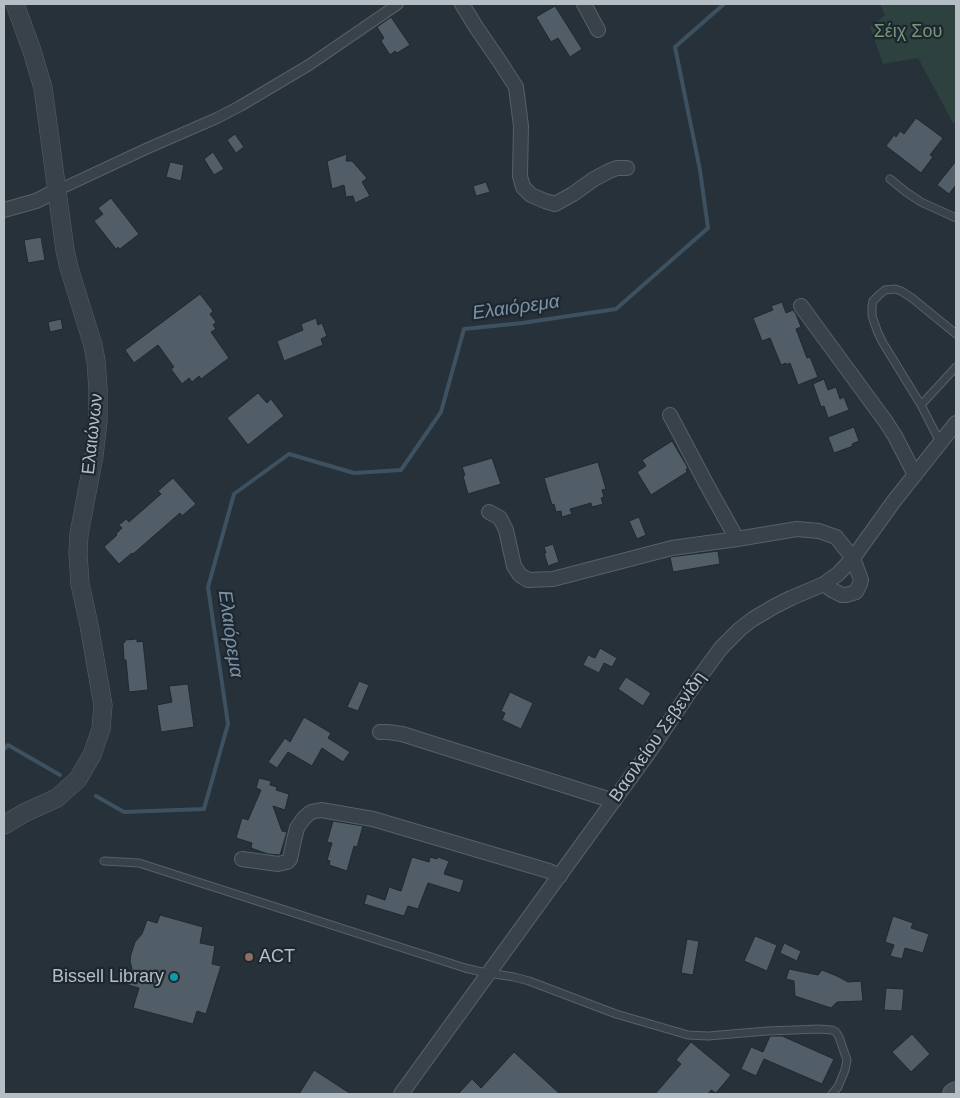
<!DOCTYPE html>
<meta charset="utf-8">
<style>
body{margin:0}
#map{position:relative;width:960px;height:1098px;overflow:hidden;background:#263139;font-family:Arial,sans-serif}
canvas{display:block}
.frame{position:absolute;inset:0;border:5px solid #b5bdc5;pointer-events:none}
</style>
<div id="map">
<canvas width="960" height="1098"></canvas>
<div class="frame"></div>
</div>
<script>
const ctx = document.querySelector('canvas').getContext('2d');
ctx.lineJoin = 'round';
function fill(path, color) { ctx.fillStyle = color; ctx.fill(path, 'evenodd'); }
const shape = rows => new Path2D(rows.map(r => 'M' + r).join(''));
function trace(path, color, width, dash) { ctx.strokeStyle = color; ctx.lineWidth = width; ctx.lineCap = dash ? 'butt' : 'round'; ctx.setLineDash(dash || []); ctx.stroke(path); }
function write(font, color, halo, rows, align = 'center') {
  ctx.font = font + ' Arial,sans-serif'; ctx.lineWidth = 4.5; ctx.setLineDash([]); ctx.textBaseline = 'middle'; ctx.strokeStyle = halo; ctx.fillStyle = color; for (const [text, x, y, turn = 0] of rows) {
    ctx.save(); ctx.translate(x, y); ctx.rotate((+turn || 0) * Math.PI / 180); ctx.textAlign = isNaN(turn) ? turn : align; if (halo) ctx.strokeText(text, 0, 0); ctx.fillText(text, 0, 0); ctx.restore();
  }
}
const green = shape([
 [880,4,956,4,956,123,953,123,918,58,883,64,870,27,885,15]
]);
const stream = shape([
 [4,749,8,745,60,775],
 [96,796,124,812,204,809,228,724,208,587,234,494,289,454,354,473,401,470,441,412,464,329,522,323,616,309,708,228,700,170,675,47,724,4]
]);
const building = shape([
 [555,6,582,49,570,57,558,38,551,42,536,17,555,6],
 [391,17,410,45,397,53,395,51,390,55,381,41,384,38,377,27,391,17],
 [916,118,943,138,930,155,933,157,921,173,886,146,894,135,896,137,900,131,904,134,916,118],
 [235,134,244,147,236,153,227,140,235,134],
 [213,152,224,169,214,175,204,159,213,152],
 [347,154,346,161,352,161,367,178,362,182,370,196,355,203,353,196,346,197,344,185,332,189,327,161,347,154],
 [956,161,956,185,949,194,937,185,956,161],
 [170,162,184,165,181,181,166,177,170,162],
 [486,182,490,192,476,196,473,186,486,182],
 [111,198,139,234,120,249,118,247,116,249,94,221,103,214,98,208,111,198],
 [41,237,45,260,28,263,24,240,41,237],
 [200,294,213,311,210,314,216,322,213,325,216,329,211,332,229,358,201,379,199,376,192,382,189,378,182,384,171,369,174,367,158,345,134,363,125,350,200,294],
 [782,302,786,313,793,310,796,314,801,327,796,329,807,358,810,357,818,377,798,385,790,363,786,365,786,363,781,365,770,338,762,341,753,318,773,310,771,306,782,302],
 [316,318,318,325,322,323,327,336,321,339,323,345,284,361,277,341,303,330,301,324,316,318],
 [61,319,63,329,50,332,48,322,61,319],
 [824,379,828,390,836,387,840,399,844,397,849,410,828,418,824,406,821,407,813,384,824,379],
 [258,393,267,403,271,399,284,416,248,445,227,418,258,393],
 [854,427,859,441,852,444,853,446,834,453,828,437,854,427],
 [672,441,688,468,686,469,687,472,651,495,637,472,646,466,642,460,672,441],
 [492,458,501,484,468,494,463,476,465,475,462,467,492,458],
 [598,462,606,489,602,490,604,497,601,498,603,504,592,507,591,503,570,509,572,514,562,517,561,511,556,512,554,504,552,505,544,478,598,462],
 [173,478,196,504,182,516,180,513,133,554,132,553,119,564,104,547,117,535,116,534,122,528,119,525,126,519,129,522,161,494,158,491,173,478],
 [639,517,646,535,637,539,629,521,639,517],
 [553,544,559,562,548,566,544,553,546,553,544,547,553,544],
 [718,551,720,564,673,572,670,557,718,551],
 [137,639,137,642,143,641,148,690,129,692,126,660,124,660,123,643,125,642,125,640,137,639],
 [600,648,617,658,612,667,604,663,599,673,583,665,588,655,595,658,600,648],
 [626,677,651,693,643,706,618,689,626,677],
 [359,681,369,685,358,711,347,707,359,681],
 [188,684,194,727,161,732,157,705,172,702,169,686,188,684],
 [510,692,533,703,521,729,502,720,505,713,501,711,510,692],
 [304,717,331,733,328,738,350,752,343,762,322,748,312,766,288,752,277,768,268,762,285,738,290,742,304,717],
 [259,778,271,781,270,785,277,787,276,790,289,794,285,810,273,806,282,831,287,832,280,855,268,854,251,848,252,843,236,838,242,818,248,820,261,790,256,788,259,778],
 [333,821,363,826,357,847,354,846,347,871,329,865,330,861,327,860,332,843,327,842,333,821],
 [412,857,429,862,430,857,437,859,438,857,449,861,444,874,464,880,460,893,428,883,418,909,408,906,404,916,364,904,367,894,385,900,389,887,401,891,412,857],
 [160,915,203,927,200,943,215,946,212,964,221,966,206,1014,197,1011,193,1024,133,1008,139,988,128,985,132,969,130,961,131,954,135,942,142,934,147,920,157,923,160,915],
 [893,916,913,923,911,928,929,934,923,953,905,948,902,959,890,956,894,945,885,942,893,916],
 [755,936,777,945,767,971,744,961,755,936],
 [687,939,699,941,693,975,681,973,687,939],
 [784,943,801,951,797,961,780,953,784,943],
 [789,969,818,975,822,970,837,976,848,982,861,981,863,1001,837,1002,831,1008,795,996,794,981,786,979,789,969],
 [886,988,904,989,902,1011,884,1010,886,988],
 [912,1034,930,1054,911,1072,892,1052,912,1034],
 [770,1036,782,1036,834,1059,822,1084,764,1059,756,1076,741,1069,751,1047,763,1052,770,1036],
 [691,1042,731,1075,716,1093,711,1090,708,1094,655,1094,681,1064,676,1060,691,1042],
 [514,1052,560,1094,458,1094,472,1079,481,1088,514,1052],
 [314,1070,351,1094,299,1094,314,1070]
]);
const service = shape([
 [890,179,906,192,921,202,956,218],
 [921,405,956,367],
 [941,444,921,405,883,343,878,333,872,316,872,306,873,301,880,294,885,290,895,289,901,291,912,298,956,334],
 [104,861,139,863,465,968,482,972,514,977,529,981,616,1014,688,1035,708,1036,767,1031,819,1029,832,1030,836,1032,839,1037,847,1060,845,1070,838,1087,832,1094]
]);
const pedestrian = shape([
 [56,191,148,148,217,118,240,106,309,65,398,4]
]);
const minor = shape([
 [462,4,476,27,500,62,516,87,521,126,520,176,523,187,531,195,545,201,555,204,573,194,594,179,609,171,617,168,627,168],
 [584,4,598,30],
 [4,210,36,201,56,191],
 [801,306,886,422,895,436,915,475],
 [670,415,708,487,737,539,797,529,819,531,836,537,853,558,861,580,860,584,856,592,846,595,842,595,832,590,824,584],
 [489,512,500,518,506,530,514,566,520,575,528,580,553,579,672,548,737,539],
 [380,732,388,732,402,734,614,801],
 [242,859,278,864,287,862,290,859,294,840,297,828,304,818,311,812,321,810,373,819,549,871,560,876],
 [401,1094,649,752,699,678,721,648,740,629,753,619,775,606,791,598,824,584,838,574,853,558,894,501,956,423]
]);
const tertiary = shape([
 [4,825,24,813,57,798,78,779,92,755,101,729,103,705,89,625,80,584,78,553,79,534,94,456,98,421,98,389,96,361,93,345,69,268,65,250,43,88,32,51,15,4]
]);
const secondary = shape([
 [953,1094,956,1092]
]);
const markers = [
 [249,957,5,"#8d6e63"],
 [174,977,5,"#0f9aa8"]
];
const parkNames = [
 ["Σέιχ Σου",908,32]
];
const streetNames = [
 ["Ελαιώνων",93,434,-84],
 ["Βασιλείου Σεβενίδη",658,737,-55]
];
const poiNames = [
 ["ACT",259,957],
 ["Bissell Library",164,977,"right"]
];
const waterNames = [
 ["Ελαιόρεμα",516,308,-8],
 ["Ελαιόρεμα",230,634,82]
];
fill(green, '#2d413e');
trace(stream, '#3d5160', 4);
fill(building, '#515e67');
trace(building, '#202931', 1);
trace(service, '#576068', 9);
trace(pedestrian, '#576068', 12);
trace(minor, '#576068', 16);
trace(tertiary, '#576068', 19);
trace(secondary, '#576068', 22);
trace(service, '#39424a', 7);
trace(pedestrian, '#39424a', 10);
trace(minor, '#39424a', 14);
trace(tertiary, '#39424a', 18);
trace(secondary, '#48525c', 20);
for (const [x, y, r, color] of markers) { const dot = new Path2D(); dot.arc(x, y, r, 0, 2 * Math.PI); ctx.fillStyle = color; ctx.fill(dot); trace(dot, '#1e272f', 2); }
write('18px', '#759878', '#1e272f', parkNames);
write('18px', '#b5bdc5', '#1e272f', streetNames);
write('18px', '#b5bdc5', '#1e272f', poiNames, 'left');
write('italic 19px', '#7992a5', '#1e272f', waterNames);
</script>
